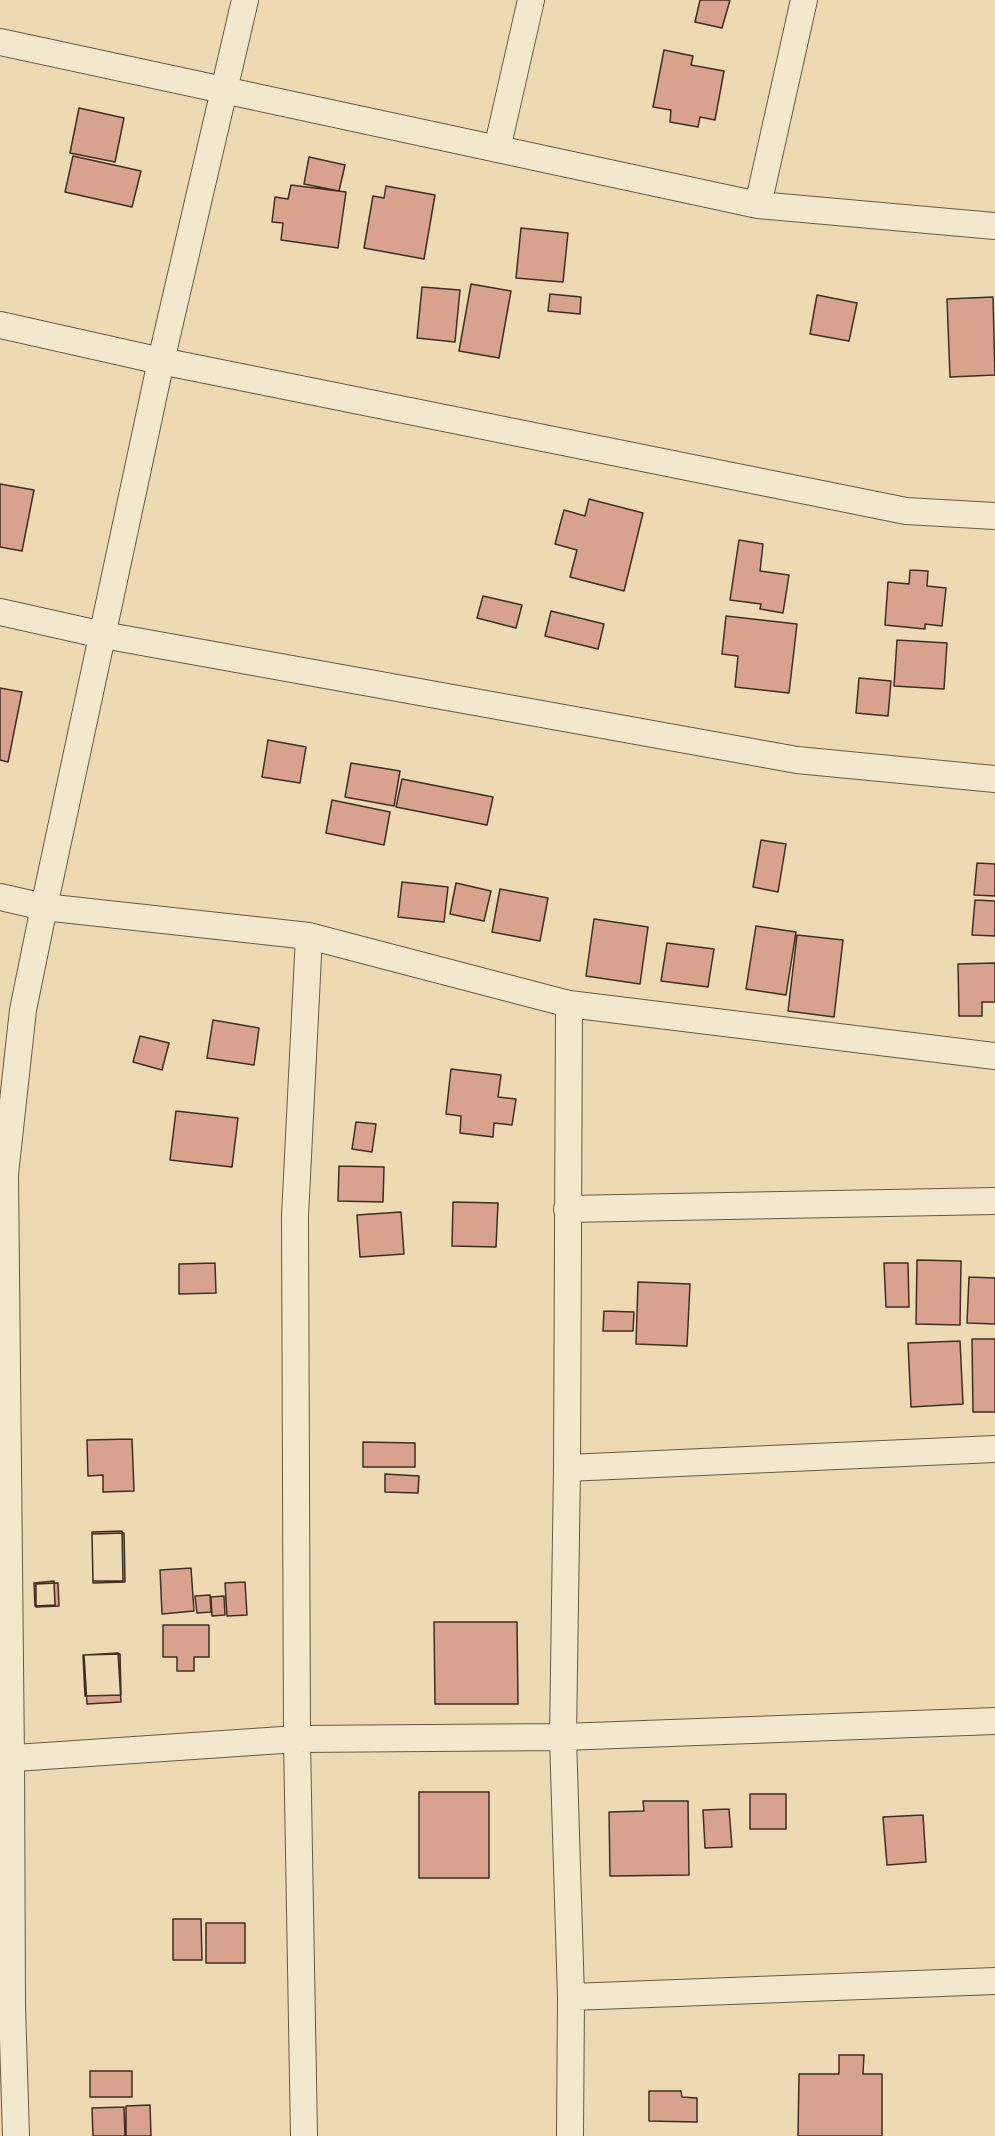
<!DOCTYPE html>
<style>
body{margin:0}
canvas{display:block;background:#eddab2}
</style>
<canvas width="995" height="2136"></canvas>
<script>
const ctx = document.querySelector('canvas').getContext('2d');
ctx.lineJoin = 'round';
function fill(path, color) { ctx.fillStyle = color; ctx.fill(path, 'evenodd'); }
const shape = rows => new Path2D(rows.map(r => 'M' + r).join(''));
function trace(path, color, width, dash) { ctx.strokeStyle = color; ctx.lineWidth = width; ctx.lineCap = dash ? 'butt' : 'round'; ctx.setLineDash(dash || []); ctx.stroke(path); }
const building = shape([
 [700,0,730,0,722,28,695,22,700,0],
 [664,50,693,56,691,65,724,71,715,120,700,117,698,127,670,122,671,110,653,107,664,50],
 [79,108,124,118,115,162,70,153,79,108],
 [73,156,141,171,132,207,65,192,73,156],
 [309,157,345,165,339,191,304,184,309,157],
 [291,185,346,192,338,248,281,240,283,223,272,222,275,197,288,199,291,185],
 [386,186,435,195,424,259,364,248,373,196,384,198,386,186],
 [521,228,568,233,563,282,516,278,521,228],
 [471,284,511,291,499,358,459,351,471,284],
 [422,287,460,290,455,342,417,338,422,287],
 [550,294,581,297,580,314,548,311,550,294],
 [817,295,857,303,849,341,810,334,817,295],
 [993,297,995,375,950,377,947,299,993,297],
 [0,484,34,490,22,551,0,547,0,484],
 [589,499,643,513,624,591,570,577,577,550,555,544,564,510,585,516,589,499],
 [739,540,763,544,760,571,789,575,783,613,760,609,761,604,730,600,739,540],
 [910,570,928,571,927,586,946,588,942,626,925,624,925,629,885,625,888,582,909,584,910,570],
 [483,596,522,605,516,628,477,618,483,596],
 [551,611,604,624,598,649,545,636,551,611],
 [726,616,797,624,789,693,735,687,738,656,722,654,726,616],
 [897,640,947,643,944,689,894,686,897,640],
 [859,678,891,681,888,716,856,713,859,678],
 [0,688,22,692,8,762,0,760,0,688],
 [268,740,306,747,300,783,262,777,268,740],
 [351,763,400,771,394,806,345,797,351,763],
 [402,779,493,797,487,825,396,807,402,779],
 [332,800,390,812,384,845,326,833,332,800],
 [761,840,786,844,778,892,753,887,761,840],
 [977,863,995,864,995,896,974,895,977,863],
 [402,882,448,887,444,922,398,917,402,882],
 [456,883,491,891,484,921,450,914,456,883],
 [500,889,548,898,540,941,492,932,500,889],
 [975,900,995,901,995,936,972,935,975,900],
 [594,919,648,927,640,984,586,976,594,919],
 [756,926,796,932,786,995,746,989,756,926],
 [797,935,843,940,834,1017,788,1011,797,935],
 [667,943,714,949,708,987,661,981,667,943],
 [995,963,995,1002,982,1002,982,1016,959,1016,958,964,995,963],
 [213,1020,259,1028,254,1065,207,1058,213,1020],
 [140,1036,169,1043,162,1070,133,1062,140,1036],
 [451,1069,501,1075,498,1097,516,1099,512,1125,494,1123,493,1137,460,1133,461,1116,446,1114,451,1069],
 [176,1111,238,1118,232,1167,170,1160,176,1111],
 [356,1122,376,1124,372,1152,352,1149,356,1122],
 [339,1166,384,1167,383,1202,338,1201,339,1166],
 [453,1202,498,1203,496,1247,452,1246,453,1202],
 [401,1212,404,1254,360,1257,357,1215,401,1212],
 [917,1260,961,1261,960,1325,916,1324,917,1260],
 [215,1263,216,1293,179,1294,179,1264,215,1263],
 [884,1263,908,1263,909,1307,886,1307,884,1263],
 [969,1277,995,1278,995,1324,967,1323,969,1277],
 [638,1282,690,1284,687,1346,636,1344,638,1282],
 [604,1311,634,1312,633,1331,603,1331,604,1311],
 [972,1339,995,1339,995,1412,973,1412,972,1339],
 [960,1341,963,1404,911,1407,908,1343,960,1341],
 [132,1439,134,1491,103,1492,103,1475,88,1476,87,1440,132,1439],
 [363,1442,415,1443,415,1467,363,1467,363,1442],
 [385,1474,419,1476,418,1493,385,1492,385,1474],
 [122,1531,123,1581,93,1581,92,1532,122,1531],
 [124,1533,125,1582,93,1583,92,1534,124,1533],
 [191,1568,194,1611,162,1614,160,1570,191,1568],
 [54,1581,55,1605,35,1606,34,1583,54,1581],
 [245,1582,247,1615,227,1616,225,1583,245,1582],
 [58,1583,59,1606,36,1607,36,1584,58,1583],
 [210,1595,211,1612,197,1613,195,1596,210,1595],
 [224,1596,225,1615,212,1616,211,1597,224,1596],
 [434,1622,517,1622,518,1704,435,1704,434,1622],
 [163,1625,209,1625,209,1657,194,1657,194,1671,177,1671,177,1657,163,1657,163,1625],
 [118,1653,121,1702,87,1704,84,1655,118,1653],
 [120,1654,121,1695,85,1696,83,1655,120,1654],
 [419,1792,489,1792,489,1878,419,1878,419,1792],
 [750,1794,786,1794,786,1829,750,1829,750,1794],
 [643,1801,688,1801,689,1875,610,1876,609,1812,644,1811,643,1801],
 [729,1809,732,1847,705,1848,703,1810,729,1809],
 [923,1815,926,1862,887,1865,883,1817,923,1815],
 [173,1919,201,1919,202,1960,173,1960,173,1919],
 [206,1923,245,1923,245,1963,206,1963,206,1923],
 [839,2055,864,2055,863,2074,882,2074,882,2136,798,2136,799,2074,839,2074,839,2055],
 [90,2071,132,2071,132,2097,90,2097,90,2071],
 [649,2091,681,2091,682,2097,697,2098,697,2122,649,2121,649,2091],
 [150,2105,151,2136,126,2136,126,2106,150,2105],
 [124,2107,125,2136,93,2136,92,2108,124,2107]
]);
const minor = shape([
 [0,42,758,205,995,226],
 [497,149,531,0],
 [758,205,804,0],
 [0,325,161,361,906,511,995,516],
 [0,612,103,635,797,760,995,779],
 [0,897,44,907,309,936,569,1004,995,1056],
 [569,1004,567,1468,563,1737,571,1997,570,2136],
 [567,1209,995,1201],
 [567,1468,995,1449],
 [0,1759,297,1739,563,1737,995,1721],
 [571,1997,995,1981],
 [16,2136,12,2006,11,1759,5,1174,23,1010,44,907,161,361,245,0],
 [304,2136,297,1739,295,1216,309,936]
]);
fill(building, '#d9a28e');
trace(building, '#3d2f25', 1.5);
trace(minor, '#695a48', 28);
trace(minor, '#f3e7cd', 26);
</script>
